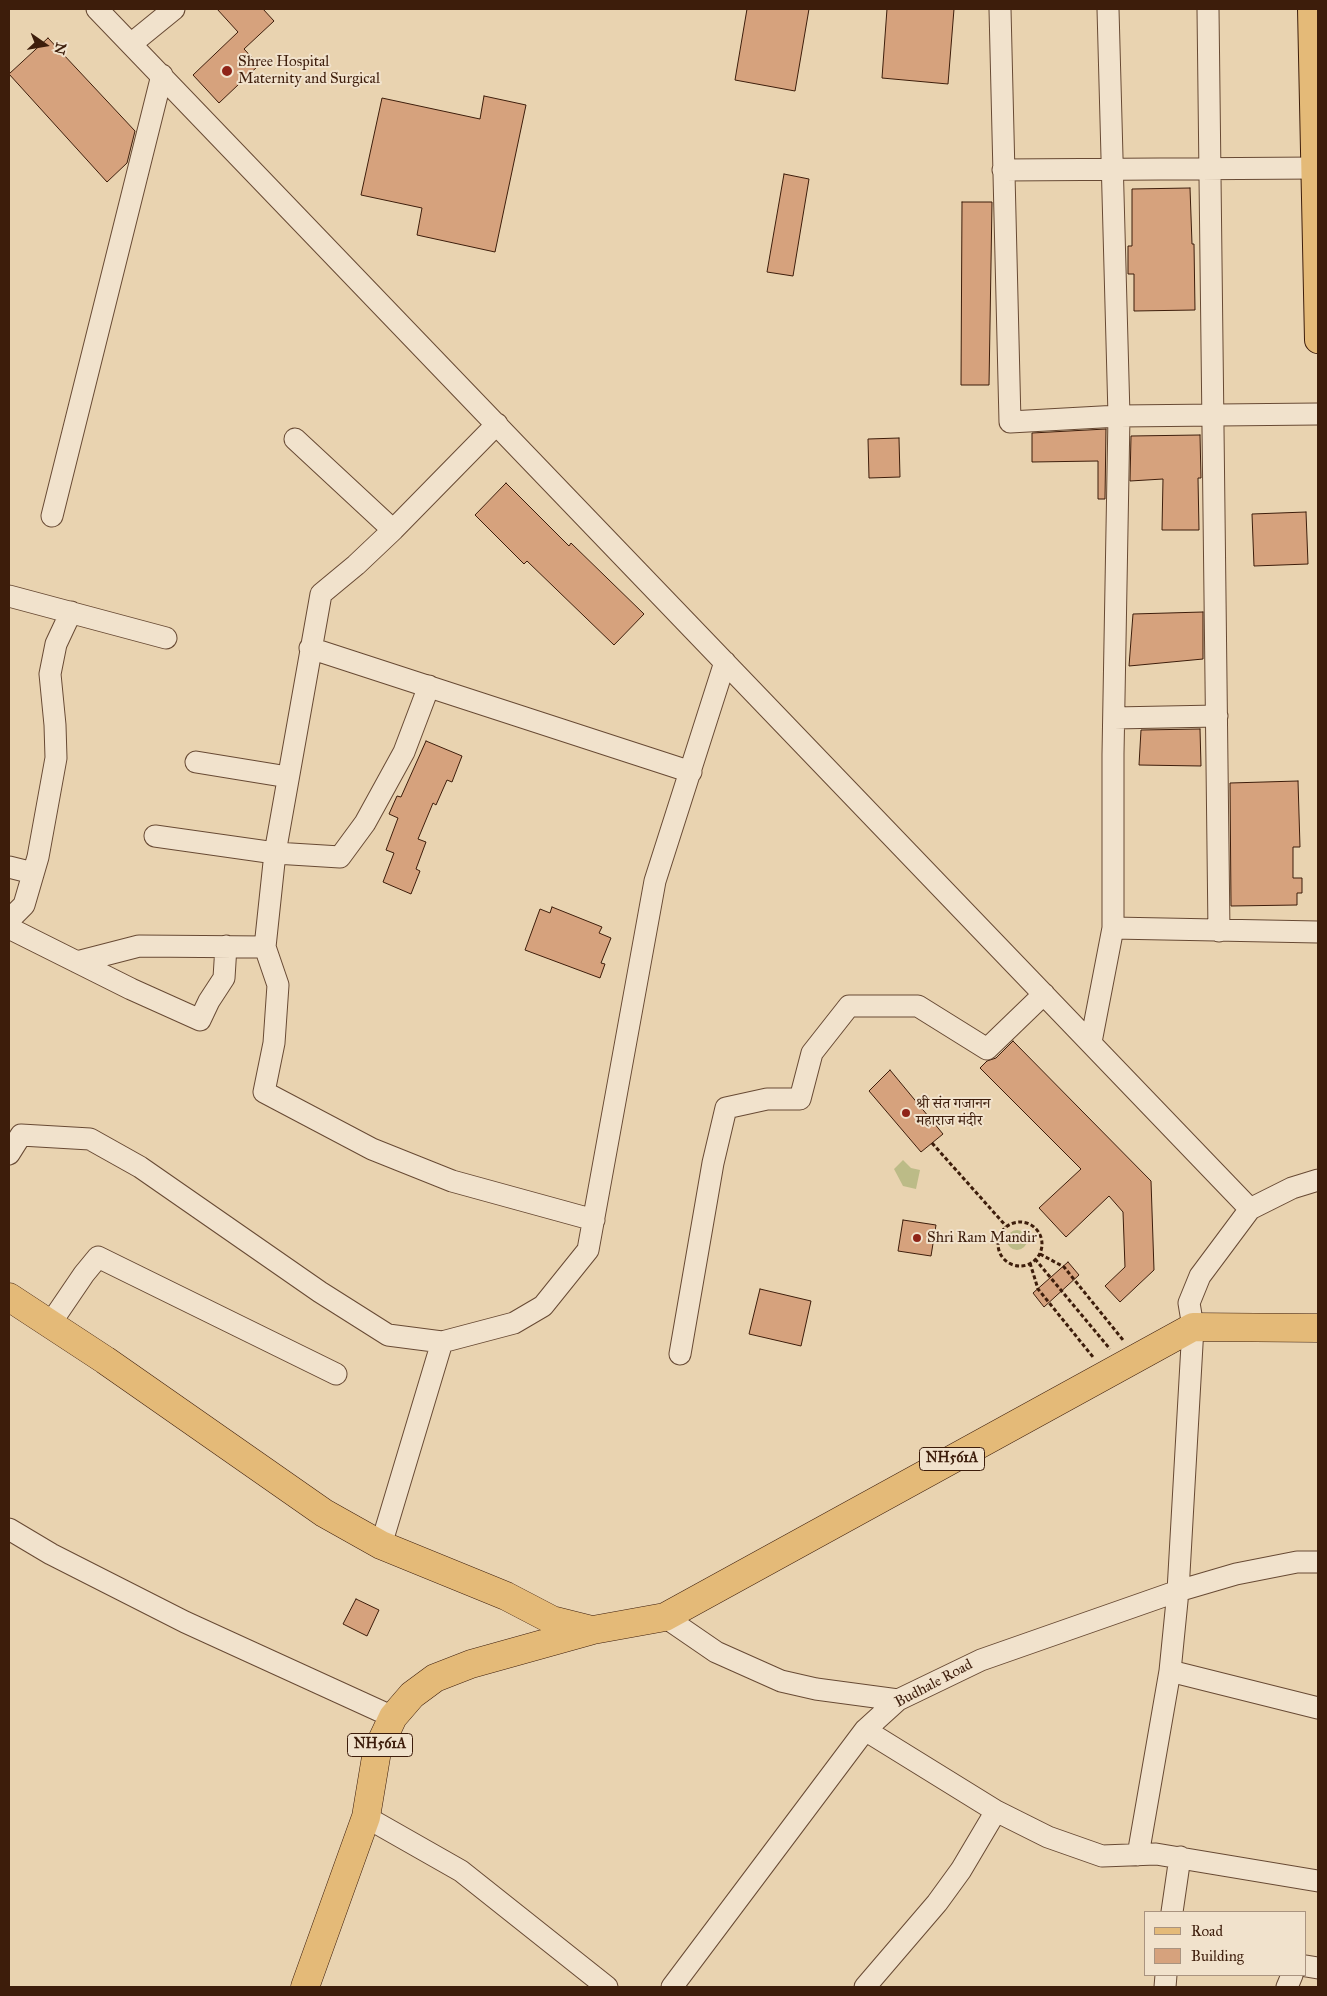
<!DOCTYPE html>
<meta charset="utf-8">
<style>
body{margin:0}
#map{position:relative;width:1327px;height:1996px;overflow:hidden;background:#e9d3b0;font-family:"IM FELL Great Primer",serif}
canvas{display:block}
.frame{position:absolute;inset:0;border:10px solid #3d1d0b;pointer-events:none}
.legend{position:absolute;left:1144px;top:1911px;width:162px;height:65px;box-sizing:border-box;background:#f1e2cc;border:1px solid #a9937f;margin:0;padding:6px 9px;list-style:none;font-size:15px;color:#3d1d0b}
.legend li{display:flex;align-items:center;gap:10px;height:25px}
.legend b{width:25px;border:1px solid #a9937f}
.north{position:absolute;left:20px;top:20px;width:50px;height:50px;-webkit-text-stroke:4px #f1e2cc;paint-order:stroke;rotate:103deg;font-size:14px;font-weight:700;line-height:20px;text-align:center;color:#3d1d0b}
.north::after{content:'';display:block;margin:auto;width:18px;height:22px;background:#3d1d0b;clip-path:polygon(50% 0,100% 100%,50% 72%,0 100%)}
</style>
<div id="map">
<canvas width="1327" height="1996"></canvas>
<div class="frame"></div>
<ul class="legend">
<li><b style="height:6px;background:#e4ba78"></b>Road</li>
<li><b style="height:14px;background:#d6a27d"></b>Building</li>
</ul>
<div class="north">N</div>
</div>
<script>
const ctx = document.querySelector('canvas').getContext('2d');
ctx.lineJoin = 'round';
function fill(path, color) { ctx.fillStyle = color; ctx.fill(path, 'evenodd'); }
const shape = rows => new Path2D(rows.map(r => 'M' + r).join(''));
function trace(path, color, width, dash) { ctx.strokeStyle = color; ctx.lineWidth = width; ctx.lineCap = dash ? 'butt' : 'round'; ctx.setLineDash(dash || []); ctx.stroke(path); }
function write(font, color, halo, rows, align = 'center') {
  ctx.font = font + ' "IM FELL Great Primer","Noto Serif Devanagari",serif'; ctx.lineWidth = 4; ctx.setLineDash([]); ctx.textBaseline = 'middle'; ctx.strokeStyle = halo; ctx.fillStyle = color; for (const [text, x, y, turn = 0] of rows) {
    ctx.save(); ctx.translate(x, y); ctx.rotate((+turn || 0) * Math.PI / 180); ctx.textAlign = isNaN(turn) ? turn : align; if (halo) ctx.strokeText(text, 0, 0); ctx.fillText(text, 0, 0); ctx.restore();
  }
}
const green = shape([
 [903,1160,911,1168,920,1170,916,1189,903,1186,894,1169],
 '1007 1240a10 10 0 1 1 20 0a10 10 0 1 1-20 0Z'
]);
const building = shape([
 [217,9,263,9,274,21,244,49,259,65,219,103,193,75,238,32,217,9],
 [747,9,809,9,795,91,735,80,747,9],
 [887,9,954,9,948,84,882,78,887,9],
 [48,38,135,131,127,163,107,182,9,74,48,38],
 [484,96,526,105,495,252,417,235,422,208,361,195,382,98,480,119,484,96],
 [784,174,809,179,793,276,767,272,784,174],
 [1190,188,1192,244,1194,244,1195,310,1134,311,1134,274,1128,274,1128,246,1132,246,1132,189,1190,188],
 [962,202,992,202,989,385,961,385,962,202],
 [1106,429,1105,499,1098,499,1098,461,1032,462,1032,433,1106,429],
 [1200,435,1201,478,1198,478,1199,530,1162,530,1163,479,1130,481,1131,436,1200,435],
 [899,438,900,477,869,478,868,439,899,438],
 [506,483,569,546,571,543,644,614,614,645,527,561,524,564,475,515,506,483],
 [1306,512,1308,564,1254,566,1252,514,1306,512],
 [1203,612,1203,659,1129,666,1133,614,1203,612],
 [1200,729,1201,766,1139,765,1141,730,1200,729],
 [426,741,462,756,452,782,447,780,436,805,433,803,418,839,426,842,416,869,420,871,411,894,383,882,394,853,386,850,398,818,389,814,397,796,401,797,426,741],
 [1298,781,1300,847,1293,847,1293,878,1302,878,1302,893,1297,893,1297,905,1231,906,1230,783,1298,781],
 [552,907,602,927,599,933,611,938,601,963,605,964,600,978,525,950,540,909,550,913,552,907],
 [1013,1041,1151,1181,1154,1270,1120,1302,1105,1286,1125,1267,1123,1212,1109,1196,1066,1237,1039,1208,1081,1169,980,1068,987,1061,996,1058,1013,1041],
 [890,1070,943,1134,921,1152,869,1091,890,1070],
 [903,1220,936,1225,931,1256,898,1251,903,1220],
 [1068,1262,1079,1275,1044,1307,1033,1293,1068,1262],
 [760,1289,811,1301,801,1346,749,1334,760,1289],
 [356,1599,379,1610,367,1636,343,1624,356,1599]
]);
const path = shape([
 [932,1143,1006,1226],
 '998 1244a22 22 0 1 1 44 0a22 22 0 1 1-44 0Z',
 [1040,1254,1064,1267,1123,1340],
 [1035,1259,1110,1349],
 [1030,1263,1038,1289,1093,1357]
]);
const minor = shape([
 [97,9,1250,1209],
 [1000,9,1010,422,1119,416,1318,414],
 [1208,9,1219,931],
 [131,44,174,9],
 [1003,170,1318,168],
 [497,424,393,530,356,565,321,594,275,853,265,947,278,985,274,1043,264,1092,372,1149,452,1181,594,1220],
 [295,439,393,530],
 [52,516,162,75],
 [9,596,166,638],
 [310,648,691,772],
 [1114,718,1217,716],
 [196,762,288,777],
 [155,836,275,853,340,857,365,823,404,752,429,686],
 [9,867,33,873],
 [9,920,24,905,38,857,56,758,55,725,50,674,56,644,71,612],
 [9,928,131,989,200,1020,209,1001,224,978,226,946],
 [1113,928,1318,932],
 [77,962,139,946,265,947],
 [1091,1042,1113,928,1113,754,1119,416,1108,9],
 [9,1154,21,1135,90,1139,140,1167,320,1292,388,1335,442,1342],
 [50,1324,84,1274,98,1257,336,1374],
 [680,1354,713,1163,726,1108,767,1099,800,1099,812,1053,849,1006,918,1006,987,1049,1044,994],
 [9,1529,51,1554,185,1622,393,1717],
 [381,1545,442,1342,514,1323,543,1306,588,1250,655,881,725,662],
 [665,1617,716,1652,781,1681,816,1689,898,1700],
 [1170,1671,1318,1708],
 [865,1730,996,1811,1048,1837,1102,1856,1156,1854,1318,1881],
 [366,1817,461,1871,607,1987],
 [1138,1855,1170,1671,1178,1591,1193,1327,1189,1303,1200,1276,1250,1209,1292,1188,1318,1180],
 [1172,1912,1180,1857],
 [1306,1966,1318,1968],
 [672,1987,865,1730,898,1700,981,1660,1178,1591,1236,1574,1297,1562,1318,1562],
 [865,1987,937,1903,961,1870,996,1811],
 [1165,1987,1166,1975],
 [1287,1987,1292,1975]
]);
const major = shape([
 [1311,9,1318,340]
]);
const highway = shape([
 [9,1297,105,1360,324,1513,381,1545,506,1596,552,1620,592,1630],
 [305,1987,366,1817,377,1751,393,1717,412,1695,435,1678,471,1664,593,1630,665,1617,1193,1327,1318,1328]
]);
const markers = [
 [227,71,6,"#8f2418"],
 [906,1113,5,"#8f2418"],
 [917,1238,5,"#8f2418"]
];
const shields = [
 [952,1459,65],
 [380,1745,65]
];
const shieldNames = [
 ["NH561A",952,1459],
 ["NH561A",380,1745]
];
const poiNames = [
 ["Shree Hospital",238,62],
 ["Maternity and Surgical",238,79],
 ["श्री संंत गजानन",916,1104],
 ["महाराज मंदीर",916,1121],
 ["Shri Ram Mandir",927,1238]
];
const streetNames = [
 ["Budhale Road",934,1684,-28]
];
fill(green, '#bcbb87');
fill(building, '#d6a27d');
trace(building, '#3d1d0b', 1);
trace(minor, '#684a34', 23);
trace(major, '#3d1d0b', 28);
trace(highway, '#3d1d0b', 29);
trace(path, '#3d1d0b', 3, [4, 2.5]);
trace(minor, '#f1e2cc', 21);
trace(major, '#e4ba78', 26);
trace(highway, '#e4ba78', 28);
for (const [x, y, r, color] of markers) { const dot = new Path2D(); dot.arc(x, y, r, 0, 2 * Math.PI); ctx.fillStyle = color; ctx.fill(dot); trace(dot, '#f1e2cc', 2); }
for (const [x, y, w] of shields) { const box = new Path2D(); box.roundRect(x - w / 2, y - 11.5, w, 23, 4); ctx.fillStyle = '#f1e2cc'; ctx.fill(box); trace(box, '#3d1d0b', 1); }
write('bold 14px', '#3d1d0b', null, shieldNames);
write('15px', '#3d1d0b', '#f1e2cc', poiNames, 'left');
write('15px', '#3d1d0b', '#f1e2cc', streetNames);
</script>
